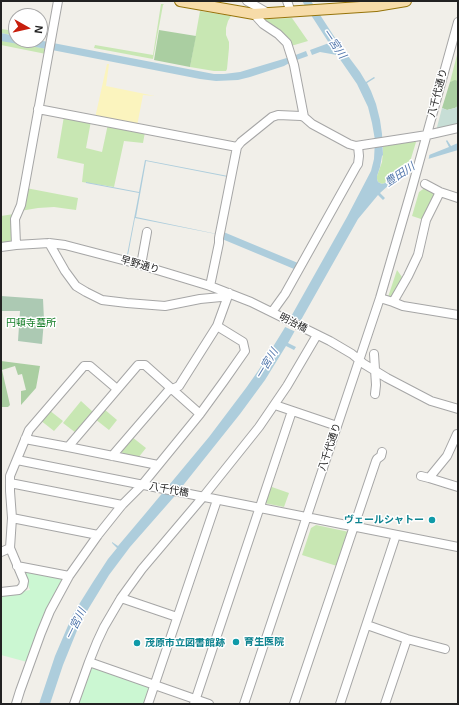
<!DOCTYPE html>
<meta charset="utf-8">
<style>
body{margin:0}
#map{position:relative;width:459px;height:705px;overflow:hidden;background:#f1efe9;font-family:Helvetica,sans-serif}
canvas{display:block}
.frame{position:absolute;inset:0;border:2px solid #222;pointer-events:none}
.north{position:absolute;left:8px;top:8px;width:40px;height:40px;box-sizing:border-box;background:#fff;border:1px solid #a7a7a7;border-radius:50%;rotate:98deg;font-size:11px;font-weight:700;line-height:16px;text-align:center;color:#222}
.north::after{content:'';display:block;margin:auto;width:14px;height:18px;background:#c71e0d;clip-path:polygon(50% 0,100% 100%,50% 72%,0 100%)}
</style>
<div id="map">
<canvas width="459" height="705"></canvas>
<div class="frame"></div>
<div class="north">N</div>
</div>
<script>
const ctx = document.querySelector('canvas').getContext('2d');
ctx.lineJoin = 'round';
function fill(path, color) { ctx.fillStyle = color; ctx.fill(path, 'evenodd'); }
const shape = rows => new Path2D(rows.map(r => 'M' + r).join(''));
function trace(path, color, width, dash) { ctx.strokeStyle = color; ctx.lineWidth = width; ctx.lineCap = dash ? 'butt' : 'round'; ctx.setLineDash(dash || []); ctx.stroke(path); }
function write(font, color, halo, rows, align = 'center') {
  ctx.font = font + ' Helvetica,"Noto Sans JP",sans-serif'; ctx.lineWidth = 3; ctx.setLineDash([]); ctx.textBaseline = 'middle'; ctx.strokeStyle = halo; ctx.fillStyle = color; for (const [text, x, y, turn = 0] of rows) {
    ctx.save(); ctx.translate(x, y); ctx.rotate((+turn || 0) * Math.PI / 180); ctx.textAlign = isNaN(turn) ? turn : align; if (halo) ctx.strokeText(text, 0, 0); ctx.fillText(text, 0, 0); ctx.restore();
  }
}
const grass = shape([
 [161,4,164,4,163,5,153,59,94,48,95,45,153,55],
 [200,11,231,16,228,21,226,28,226,35,229,42,229,48,227,69,226,71,214,71,190,67],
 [292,18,308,41,291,46,261,19],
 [1,29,16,31,16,36,1,33],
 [1,40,47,49,46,54,1,45],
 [458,51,458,81,455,81,450,82],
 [64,116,91,121,86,148,102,152,108,124,145,132,143,143,124,141,114,187,82,182,84,164,57,158],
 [414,139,416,142,409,165,385,183,382,184,378,182,377,179,377,176,382,162,383,151,383,144],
 [426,187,437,192,424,220,412,216,419,192],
 [26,188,78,198,76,210,54,207,38,208,20,211],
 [14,214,14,242,1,244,1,216],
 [397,270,402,277,400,285,392,298,388,297],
 [81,401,93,412,76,433,63,423],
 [104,409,117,420,109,430,95,419],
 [49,410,63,421,54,431,40,420],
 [132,437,146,448,138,458,123,455,121,449],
 [269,486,289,493,284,507,264,503],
 [316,525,349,532,337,566,302,555,311,528]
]);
const forest = shape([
 [159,30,196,36,190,67,154,60],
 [455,80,458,81,458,106,455,108,447,110,442,108,450,82],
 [1,361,40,366,36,388,21,405,21,391,26,390,22,374,18,375,15,366,2,370,10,405,8,407,1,407]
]);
const wetland = shape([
 [458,106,458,127,436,131,442,108,447,110,455,108]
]);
const sand = shape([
 [107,64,109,64,106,86,155,96,143,95,137,126,95,118]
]);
const cemetery = shape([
 [1,296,43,299,44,320,42,344,18,341,20,311,2,311,1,316]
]);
const park = shape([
 [28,571,60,577,63,583,27,662,1,655,1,595,30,590,24,575],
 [93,666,147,685,150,690,146,704,75,704,88,669]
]);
const water = shape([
 [302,1,311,1,339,44,360,72,366,82,374,77,375,78,367,83,371,91,376,104,380,120,382,134,383,155,382,156,380,167,377,176,377,179,378,182,382,184,385,183,409,165,429,155,449,147,446,141,447,140,451,146,458,143,458,150,428,159,412,167,400,175,380,193,385,198,383,200,378,195,358,219,288,343,296,347,294,350,286,346,265,380,240,414,173,498,130,547,109,575,84,616,78,628,63,665,50,704,39,704,55,656,73,614,93,582,108,559,117,548,112,543,112,542,118,546,145,514,209,437,246,388,258,371,284,329,347,217,371,171,374,159,375,140,372,123,368,107,357,84,337,55,320,52,312,55,310,50,329,43],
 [1,33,16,36,16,40,38,40,48,42,47,49,1,41],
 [53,43,214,74,224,74,240,72,290,57,291,62,284,66,250,77,238,80,216,81,200,79,52,50],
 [306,51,308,56,294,61,293,56],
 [145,160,228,176,228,177,146,161,136,217,217,234,216,234,135,218,128,255,127,255,139,193,86,183,86,182,139,192]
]);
const pier = shape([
 [430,152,428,162,413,168,407,173,410,162],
 [289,315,302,321,296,332,283,326]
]);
const canal = shape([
 [224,236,296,266]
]);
const minor = shape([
 [247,1,268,13],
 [287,1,291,12],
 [254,14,263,24,278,34,287,43,294,65,304,117],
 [38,109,237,147],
 [425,184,440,192,458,198],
 [49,243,65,271,76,286,86,292,102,300,127,303,165,306,200,299,221,297,229,293],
 [16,245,15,219,21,205,25,184,58,1],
 [1,247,16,245,49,243,65,245,134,263,210,286,251,302,330,341,352,354,364,364,387,378,431,401,458,409],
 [141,265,147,232],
 [210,286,219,243,219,238,237,147,241,142,272,117,278,115,301,116,304,117,312,124,349,144,356,146,427,135,458,128],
 [380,298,393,302,403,306,458,315],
 [393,302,408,276,418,255,426,220,440,192],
 [272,312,285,294,356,167,358,164,359,156,358,146],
 [374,354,376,385,375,394],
 [275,405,337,426],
 [25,439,68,447,158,465],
 [68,447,138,365,145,365,200,414],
 [112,456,168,391,179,386,217,326,229,293],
 [17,460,458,547],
 [421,476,429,478,458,487],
 [429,478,447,456,457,434,458,434],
 [10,483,122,505],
 [12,518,98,535],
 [1,552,10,548],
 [17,566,69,576],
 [1,592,19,590,23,586,24,581,10,548,12,518,10,491,10,476,29,430,84,366,90,366,117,389],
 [121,598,177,617],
 [367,625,407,639,445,649],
 [89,662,209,704],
 [16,704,20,691,41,633,50,611,69,576,98,535,122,505,142,485,200,414,224,381,245,351,243,342,217,326],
 [74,704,89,662,97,642,104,627,121,598,142,569,203,497,259,427,287,386,317,335],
 [148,704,217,500],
 [194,704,292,411],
 [244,704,380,298,412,188,458,22],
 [294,704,376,461,377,459,381,456,382,452],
 [340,704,396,535],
 [385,704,407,639]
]);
const major = shape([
 [180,1,254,14,376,6,406,1]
]);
const markers = [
 [432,520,4,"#0f9aa8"],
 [236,642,4,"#0f9aa8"],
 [137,643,4,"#0f9aa8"]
];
const streetNames = [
 ["八千代通り",438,93,-75],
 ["早野通り",140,265,16],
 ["明治橋",293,323,27],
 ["八千代通り",330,447,-71],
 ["八千代橋",169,490,11]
];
const parkNames = [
 ["円頓寺墓所",31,323]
];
const cultureNames = [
 ["ヴェールシャトー",424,520,"right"],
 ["育生医院",244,642],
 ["茂原市立図書館跡",145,643]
];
const waterNames = [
 ["一宮川",334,44,56],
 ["豊田川",400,175,-34],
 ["一宮川",267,364,-59],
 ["一宮川",76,624,-64]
];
fill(grass, '#c8e7b3');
fill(forest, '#aacea1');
fill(wetland, '#c7ded6');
fill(sand, '#fbf4be');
fill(cemetery, '#acc9b3');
fill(park, '#cbf7d2');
fill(water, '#adcddc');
fill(pier, '#f1efe9');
trace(canal, '#adcddc', 7);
trace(minor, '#a6a6a6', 10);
trace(major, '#96740a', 12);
trace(minor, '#fff', 8);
trace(major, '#f7dca9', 10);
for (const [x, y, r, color] of markers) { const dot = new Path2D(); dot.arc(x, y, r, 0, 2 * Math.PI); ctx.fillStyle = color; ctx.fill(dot); trace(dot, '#fff', 1.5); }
write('10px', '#222', '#fff', streetNames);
write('10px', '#137c25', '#fff', parkNames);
write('bold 10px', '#0d838f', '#fff', cultureNames, 'left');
write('italic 11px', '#5378ad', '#fff', waterNames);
</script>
